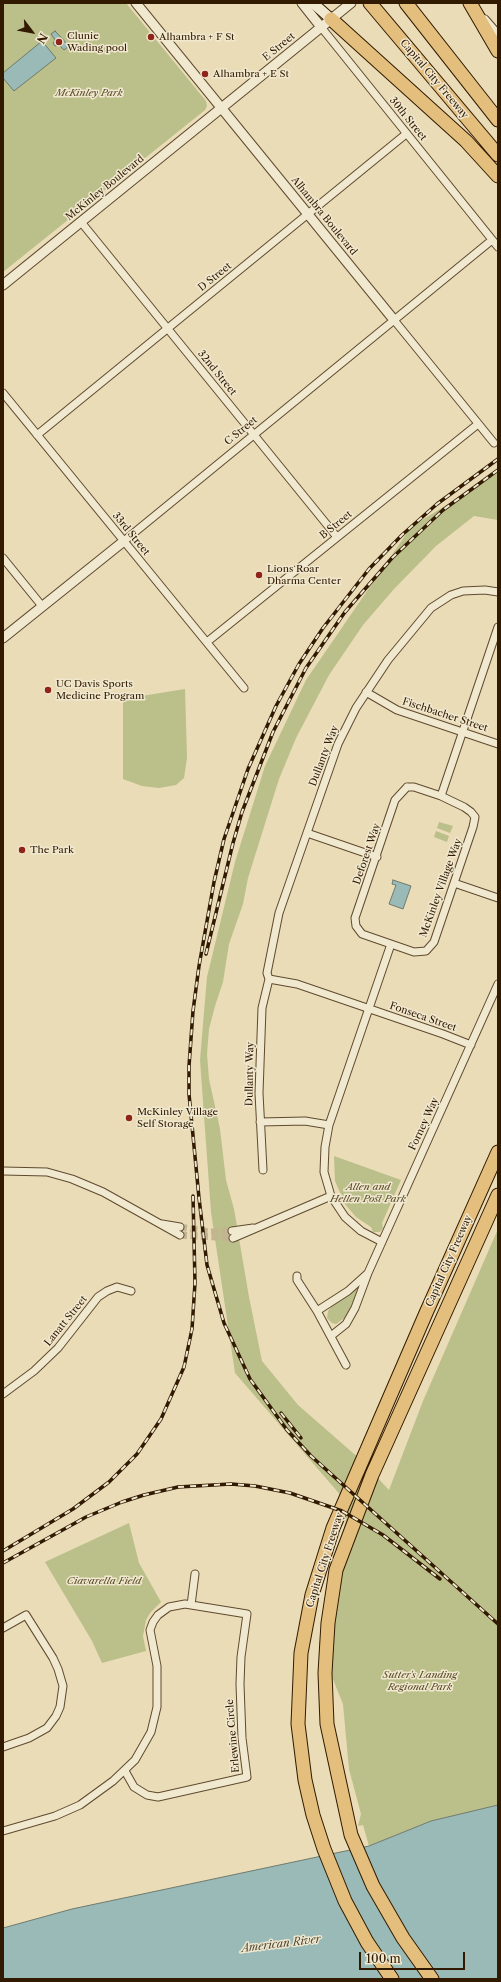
<!DOCTYPE html>
<style>
body{margin:0}
#map{position:relative;width:501px;height:1982px;overflow:hidden;background:#e9dcb7;font-family:"Libre Caslon Text",serif}
canvas{display:block}
.frame{position:absolute;inset:0;border:4px solid #311a00;pointer-events:none}
.north{position:absolute;left:12px;top:12px;width:40px;height:40px;-webkit-text-stroke:3px #f1e8d0;paint-order:stroke;rotate:122deg;font-size:11px;font-weight:700;line-height:16px;text-align:center;color:#311a00}
.north::after{content:'';display:block;margin:auto;width:14px;height:18px;background:#311a00;clip-path:polygon(50% 0,100% 100%,50% 72%,0 100%)}
.scale{position:absolute;left:359px;top:1952px;width:106px;height:18px;box-sizing:border-box;border:2px solid #311a00;border-top:0;padding-left:5px;font-size:12px;line-height:14px;white-space:nowrap;color:#311a00;-webkit-text-stroke:3px #f1e8d0;paint-order:stroke}
</style>
<div id="map">
<canvas width="501" height="1982"></canvas>
<div class="frame"></div>
<div class="north">N</div>
<div class="scale">100 m</div>
</div>
<script>
const ctx = document.querySelector('canvas').getContext('2d');
ctx.lineJoin = 'round';
function fill(path, color) { ctx.fillStyle = color; ctx.fill(path, 'evenodd'); }
const shape = rows => new Path2D(rows.map(r => 'M' + r).join(''));
function trace(path, color, width, dash) { ctx.strokeStyle = color; ctx.lineWidth = width; ctx.lineCap = dash ? 'butt' : 'round'; ctx.setLineDash(dash || []); ctx.stroke(path); }
function write(font, color, halo, rows, align = 'center') {
  ctx.font = font + ' "Libre Caslon Text",serif'; ctx.lineWidth = 3; ctx.setLineDash([]); ctx.textBaseline = 'middle'; ctx.strokeStyle = halo; ctx.fillStyle = color; for (const [text, x, y, turn = 0] of rows) {
    ctx.save(); ctx.translate(x, y); ctx.rotate((+turn || 0) * Math.PI / 180); ctx.textAlign = isNaN(turn) ? turn : align; if (halo) ctx.strokeText(text, 0, 0); ctx.fillText(text, 0, 0); ctx.restore();
  }
}
const green = shape([
 [3,3,126,3,206,101,207,106,205,110,3,272],
 [498,473,498,520,474,516,436,546,394,589,363,625,329,675,296,738,279,779,248,878,243,904,229,944,223,982,215,1006,209,1029,207,1054,209,1079,220,1129,226,1180,234,1209,249,1297,262,1361,298,1405,361,1460,389,1490,423,1401,498,1229,498,1805,431,1821,369,1846,363,1825,358,1826,361,1814,349,1769,343,1704,319,1645,349,1505,235,1373,211,1212,200,1060,207,977,235,862,265,766,306,680,411,527],
 [185,689,187,758,184,778,176,785,159,788,142,786,123,779,123,699],
 [439,822,453,826,450,833,437,828],
 [436,831,449,836,447,842,434,837],
 [334,1156,401,1180,382,1223,383,1228,380,1232,373,1232,371,1227,356,1217,345,1204,335,1181],
 [361,1285,346,1317,336,1324,332,1323,327,1318,328,1311,333,1305],
 [129,1523,139,1563,161,1602,150,1613,146,1620,143,1636,146,1651,102,1663,92,1641,45,1562]
]);
const water = shape([
 [55,31,69,46,64,50,59,45,55,46,53,43,55,40,51,34,55,31],
 [42,41,56,58,14,91,3,78,3,73,42,41],
 [393,880,411,886,403,909,389,904,396,885,392,884,393,880],
 [498,1805,498,1979,3,1979,3,1928,72,1909,369,1846,431,1821,498,1805]
]);
const minorTunnel = shape([
 [180,1227,210,1232,232,1231],
 [180,1235,233,1238]
]);
const minor = shape([
 [485,19,498,34],
 [321,27,498,247],
 [81,222,337,537],
 [394,320,494,443],
 [3,393,244,688],
 [37,435,406,134],
 [124,541,492,240],
 [3,558,42,606],
 [207,642,478,424],
 [366,692,397,710,498,744],
 [407,787,414,787,441,796,464,807,471,812,475,817,473,827,434,942,426,951,414,952,362,934,356,926,355,918,395,800,407,787],
 [441,796,498,627],
 [307,833,377,857],
 [454,883,498,898],
 [471,1045,443,1034,297,984,269,979,267,973,279,913,338,744,356,708,388,660,431,608,451,595,463,591,485,590,498,592],
 [260,1122,305,1121,329,1125],
 [263,1170,259,1093,262,1008,269,979],
 [3,1171,47,1172,72,1179,103,1192,180,1235],
 [162,1224,180,1227],
 [232,1231,253,1228],
 [233,1238,331,1196],
 [382,1242,361,1231,345,1217,331,1196,324,1172,325,1147,329,1125,391,944],
 [368,1273,498,984],
 [297,1276,297,1280,317,1311,346,1365],
 [317,1311,348,1291,368,1273,355,1308,346,1324,331,1336],
 [3,1394,34,1371,58,1348,98,1297,107,1291,117,1287,131,1291],
 [191,1605,195,1574],
 [3,1628,26,1615,53,1658,58,1669,63,1686,60,1707,56,1716,47,1728,29,1738,3,1747],
 [3,1831,55,1816,80,1805,113,1781,135,1760,151,1732,157,1707,157,1666,150,1630,153,1622,158,1615,169,1607,185,1604,247,1614,241,1657,240,1684,242,1738,247,1777,158,1797,147,1795,134,1787,125,1771]
]);
const tertiary = shape([
 [136,3,394,320],
 [302,3,321,27],
 [3,285,351,3],
 [3,638,124,541]
]);
const secondary = shape([
 [313,3,331,19]
]);
const motorway = shape([
 [370,3,498,155],
 [406,3,498,120],
 [470,3,498,51],
 [331,19,466,141,498,176],
 [392,1979,367,1942,345,1901,324,1849,313,1815,305,1780,298,1724,301,1653,312,1595,333,1528,426,1313,498,1152],
 [432,1979,403,1938,373,1886,351,1835,327,1724,325,1673,328,1623,336,1570,372,1475,498,1195]
]);
const rail = shape([
 [498,459,437,504,402,535,369,569,323,628,299,664,276,706,248,769,224,839,214,882,199,966,193,1011,189,1066,189,1094,199,1198,207,1265,224,1323,250,1379,287,1430,311,1456,498,1624],
 [206,954,233,843,242,812,273,732,306,668,345,612,392,558,443,510,498,470],
 [281,1413,301,1438],
 [3,1551,73,1509,109,1482,137,1454,161,1419,184,1367,192,1329,195,1283,193,1196],
 [3,1563,86,1517,122,1502,144,1495,178,1487,231,1484,255,1486,290,1493,342,1511,383,1535,440,1579]
]);
const markers = [
 [151,37,4,"#8f2418"],
 [59,42,4,"#8f2418"],
 [205,74,4,"#8f2418"],
 [259,575,4,"#8f2418"],
 [48,690,4,"#8f2418"],
 [22,850,4,"#8f2418"],
 [129,1118,4,"#8f2418"]
];
const poiNames = [
 ["Clunie",67,36],
 ["Wading pool",67,48],
 ["Alhambra + F St",159,37],
 ["Alhambra + E St",213,74],
 ["Lions Roar",267,569],
 ["Dharma Center",267,581],
 ["UC Davis Sports",56,684],
 ["Medicine Program",56,696],
 ["The Park",30,850],
 ["McKinley Village",137,1112],
 ["Self Storage",137,1124]
];
const streetNames = [
 ["E Street",279,47,-39],
 ["Capital City Freeway",434,79,50],
 ["30th Street",408,119,51],
 ["McKinley Boulevard",105,188,-39],
 ["Alhambra Boulevard",324,216,51],
 ["D Street",215,277,-39],
 ["32nd Street",217,373,51],
 ["C Street",241,431,-39],
 ["B Street",336,525,-39],
 ["33rd Street",131,534,51],
 ["Fischbacher Street",445,715,18],
 ["Dullanty Way",324,756,-69],
 ["Deforest Way",367,854,-71],
 ["McKinley Village Way",441,888,-70],
 ["Fonseca Street",423,1017,19],
 ["Dullanty Way",250,1074,-89],
 ["Forney Way",424,1124,-65],
 ["Capital City Freeway",449,1261,-66],
 ["Lanatt Street",66,1321,-51],
 ["Capital City Freeway",325,1560,-72],
 ["Erlewine Circle",233,1736,-95]
];
const parkNames = [
 ["McKinley Park",89,93],
 ["Allen and",368,1187],
 ["Hellen Post Park",368,1199],
 ["Ciavarella Field",104,1581],
 ["Sutter's Landing",420,1675],
 ["Regional Park",420,1687]
];
const waterNames = [
 ["American River",281,1944,-7]
];
fill(green, '#bbbf8a');
fill(water, '#99bab6');
trace(water, '#6f7a6d', 1);
trace(minorTunnel, '#c4b592', 7, [7, 3.5]);
trace(minor, '#5f4a2e', 9);
trace(tertiary, '#5f4a2e', 11);
trace(secondary, '#311a00', 12);
trace(motorway, '#311a00', 15);
trace(minor, '#f1e8d0', 7);
trace(tertiary, '#f1e8d0', 9);
trace(secondary, '#f1e8d0', 10);
trace(motorway, '#e4be7c', 13);
trace(rail, '#311a00', 3.5);
trace(rail, '#f1e8d0', 2, [6]);
for (const [x, y, r, color] of markers) { const dot = new Path2D(); dot.arc(x, y, r, 0, 2 * Math.PI); ctx.fillStyle = color; ctx.fill(dot); trace(dot, '#f1e8d0', 1.5); }
write('10px', '#311a00', '#f1e8d0', poiNames, 'left');
write('10px', '#311a00', '#f1e8d0', streetNames);
write('italic 10px', '#5a4c29', '#f1e8d0', parkNames);
write('italic 11px', '#504a37', '#f1e8d0', waterNames);
</script>
